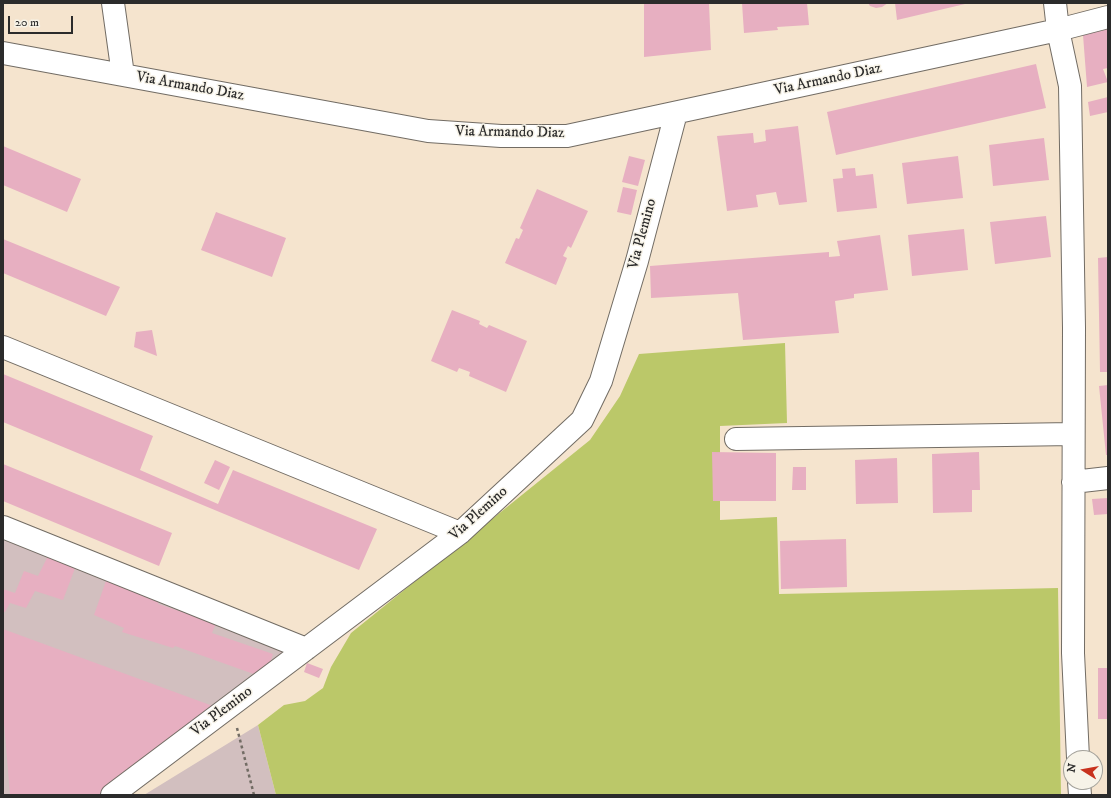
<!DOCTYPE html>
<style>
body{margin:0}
#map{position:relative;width:1111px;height:798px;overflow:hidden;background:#f5e4ce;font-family:"IM FELL DW Pica",serif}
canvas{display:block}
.frame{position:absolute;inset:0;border:4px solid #2b2b2b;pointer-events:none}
.north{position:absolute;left:1063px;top:750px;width:40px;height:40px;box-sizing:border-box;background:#f7f3e8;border:1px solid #a5a39c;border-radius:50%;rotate:281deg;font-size:11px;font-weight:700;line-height:16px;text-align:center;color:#2b2b2b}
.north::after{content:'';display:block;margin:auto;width:14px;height:18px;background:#c8321e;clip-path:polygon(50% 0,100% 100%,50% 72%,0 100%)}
.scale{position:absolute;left:8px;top:16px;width:65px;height:18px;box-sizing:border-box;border:2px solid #2b2b2b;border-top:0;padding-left:5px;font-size:12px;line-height:14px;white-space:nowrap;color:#2b2b2b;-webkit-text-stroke:3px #f7f3e8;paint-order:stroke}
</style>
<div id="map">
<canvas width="1111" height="798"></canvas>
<div class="frame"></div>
<div class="north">N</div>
<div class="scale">20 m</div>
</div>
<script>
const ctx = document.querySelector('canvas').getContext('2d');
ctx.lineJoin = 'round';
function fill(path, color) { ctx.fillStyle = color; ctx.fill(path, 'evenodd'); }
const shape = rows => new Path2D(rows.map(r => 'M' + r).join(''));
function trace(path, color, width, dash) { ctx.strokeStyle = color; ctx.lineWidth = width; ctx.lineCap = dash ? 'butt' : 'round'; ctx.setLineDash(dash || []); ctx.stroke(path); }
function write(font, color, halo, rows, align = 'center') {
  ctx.font = font + ' "IM FELL DW Pica",serif'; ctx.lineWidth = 3; ctx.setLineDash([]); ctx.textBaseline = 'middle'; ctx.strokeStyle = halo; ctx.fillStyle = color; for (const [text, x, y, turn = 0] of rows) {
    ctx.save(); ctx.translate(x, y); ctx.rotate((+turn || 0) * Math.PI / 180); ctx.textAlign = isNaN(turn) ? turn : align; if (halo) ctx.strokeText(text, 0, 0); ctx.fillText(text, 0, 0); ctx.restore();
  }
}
const industrial = shape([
 [3,536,294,651,221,709,100,795,3,795],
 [258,725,276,795,144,795]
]);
const green = shape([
 [785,343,787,423,720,426,720,520,777,517,779,594,1058,588,1061,795,276,795,258,725,284,705,305,701,323,688,331,667,351,633,590,440,620,396,639,354]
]);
const building = shape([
 [644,3,709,3,711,50,644,57],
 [742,3,807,3,809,25,777,27,778,30,744,33],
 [868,3,888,3,882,7,876,8,870,6],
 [895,3,965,3,965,4,897,20],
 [1108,29,1108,68,1103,69,1108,82,1087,87,1083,35],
 [1036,64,1046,108,836,155,827,112],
 [1108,97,1108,112,1090,116,1088,102],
 [798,126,807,202,779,205,776,192,756,195,758,207,727,211,717,136,753,133,754,143,766,141,765,130],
 [1044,138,1049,180,993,186,989,145],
 [3,146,81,179,67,212,3,185],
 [629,156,645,160,638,186,622,182],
 [958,156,963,198,907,204,902,163],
 [855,168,856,176,873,174,877,208,837,212,833,179,843,178,842,169],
 [623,187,637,190,631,215,617,212],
 [537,189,588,211,571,248,568,246,563,256,567,258,556,285,505,263,516,238,519,239,523,230,520,228],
 [216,212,286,238,272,277,201,250],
 [1046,216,1051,257,995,264,990,222],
 [964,229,968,270,912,276,908,235],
 [880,235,888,290,854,294,854,298,835,301,839,333,743,340,738,293,651,298,650,266,829,252,829,257,840,256,837,241],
 [3,239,120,287,106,316,3,273],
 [1108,257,1108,372,1100,372,1098,258],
 [452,310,480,321,479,324,487,328,489,325,527,341,506,392,469,376,470,372,459,368,457,372,431,361],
 [152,330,157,356,134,347,136,332],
 [3,374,153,436,140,470,218,504,233,470,377,529,359,570,3,422],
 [1108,385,1108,455,1106,455,1099,386],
 [712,452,776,453,776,501,713,501],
 [979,452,980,490,972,490,972,512,933,513,932,454],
 [897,458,898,503,856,504,855,460],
 [215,460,230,467,219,490,204,483],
 [3,464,172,533,159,566,3,501],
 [793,467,806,467,806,490,792,490],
 [1108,498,1108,514,1094,515,1092,499],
 [846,539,847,587,781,589,780,541],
 [49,554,77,563,63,600,35,591,26,608,10,603,5,612,3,612,3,589,15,593,24,571,38,576],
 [108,575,163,594,158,604,216,623,212,633,273,654,265,678,175,646,173,648,122,632,124,628,94,615],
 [3,629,221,709,100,795,10,795,3,710],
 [307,663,323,669,319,678,304,672],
 [1098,668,1108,668,1108,719,1098,719]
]);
const path = shape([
 [237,728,254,795]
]);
const minor = shape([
 [113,3,123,75],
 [1055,3,1058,30,1070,86,1074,328,1073,653,1078,758],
 [3,53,428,131,501,136,567,136,1058,30,1108,17],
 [3,347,460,533],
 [736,439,1073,434],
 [1073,482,1108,478],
 [3,527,306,649],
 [1079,782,1080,795],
 [112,795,460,533,582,420,601,381,637,261,676,113]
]);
const streetNames = [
 ["Via Armando Diaz",828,80,-12],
 ["Via Armando Diaz",190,87,10],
 ["Via Armando Diaz",510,133,1],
 ["Via Plemino",643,234,-75],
 ["Via Plemino",479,514,-42],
 ["Via Plemino",222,712,-37]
];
fill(industrial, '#d2bfbf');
fill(green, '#bbc869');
fill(building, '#e7afc1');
trace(minor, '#726c64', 24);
trace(path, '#726c64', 2.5, [3, 3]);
trace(minor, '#fff', 22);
write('15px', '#2b2b2b', '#f7f3e8', streetNames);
</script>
